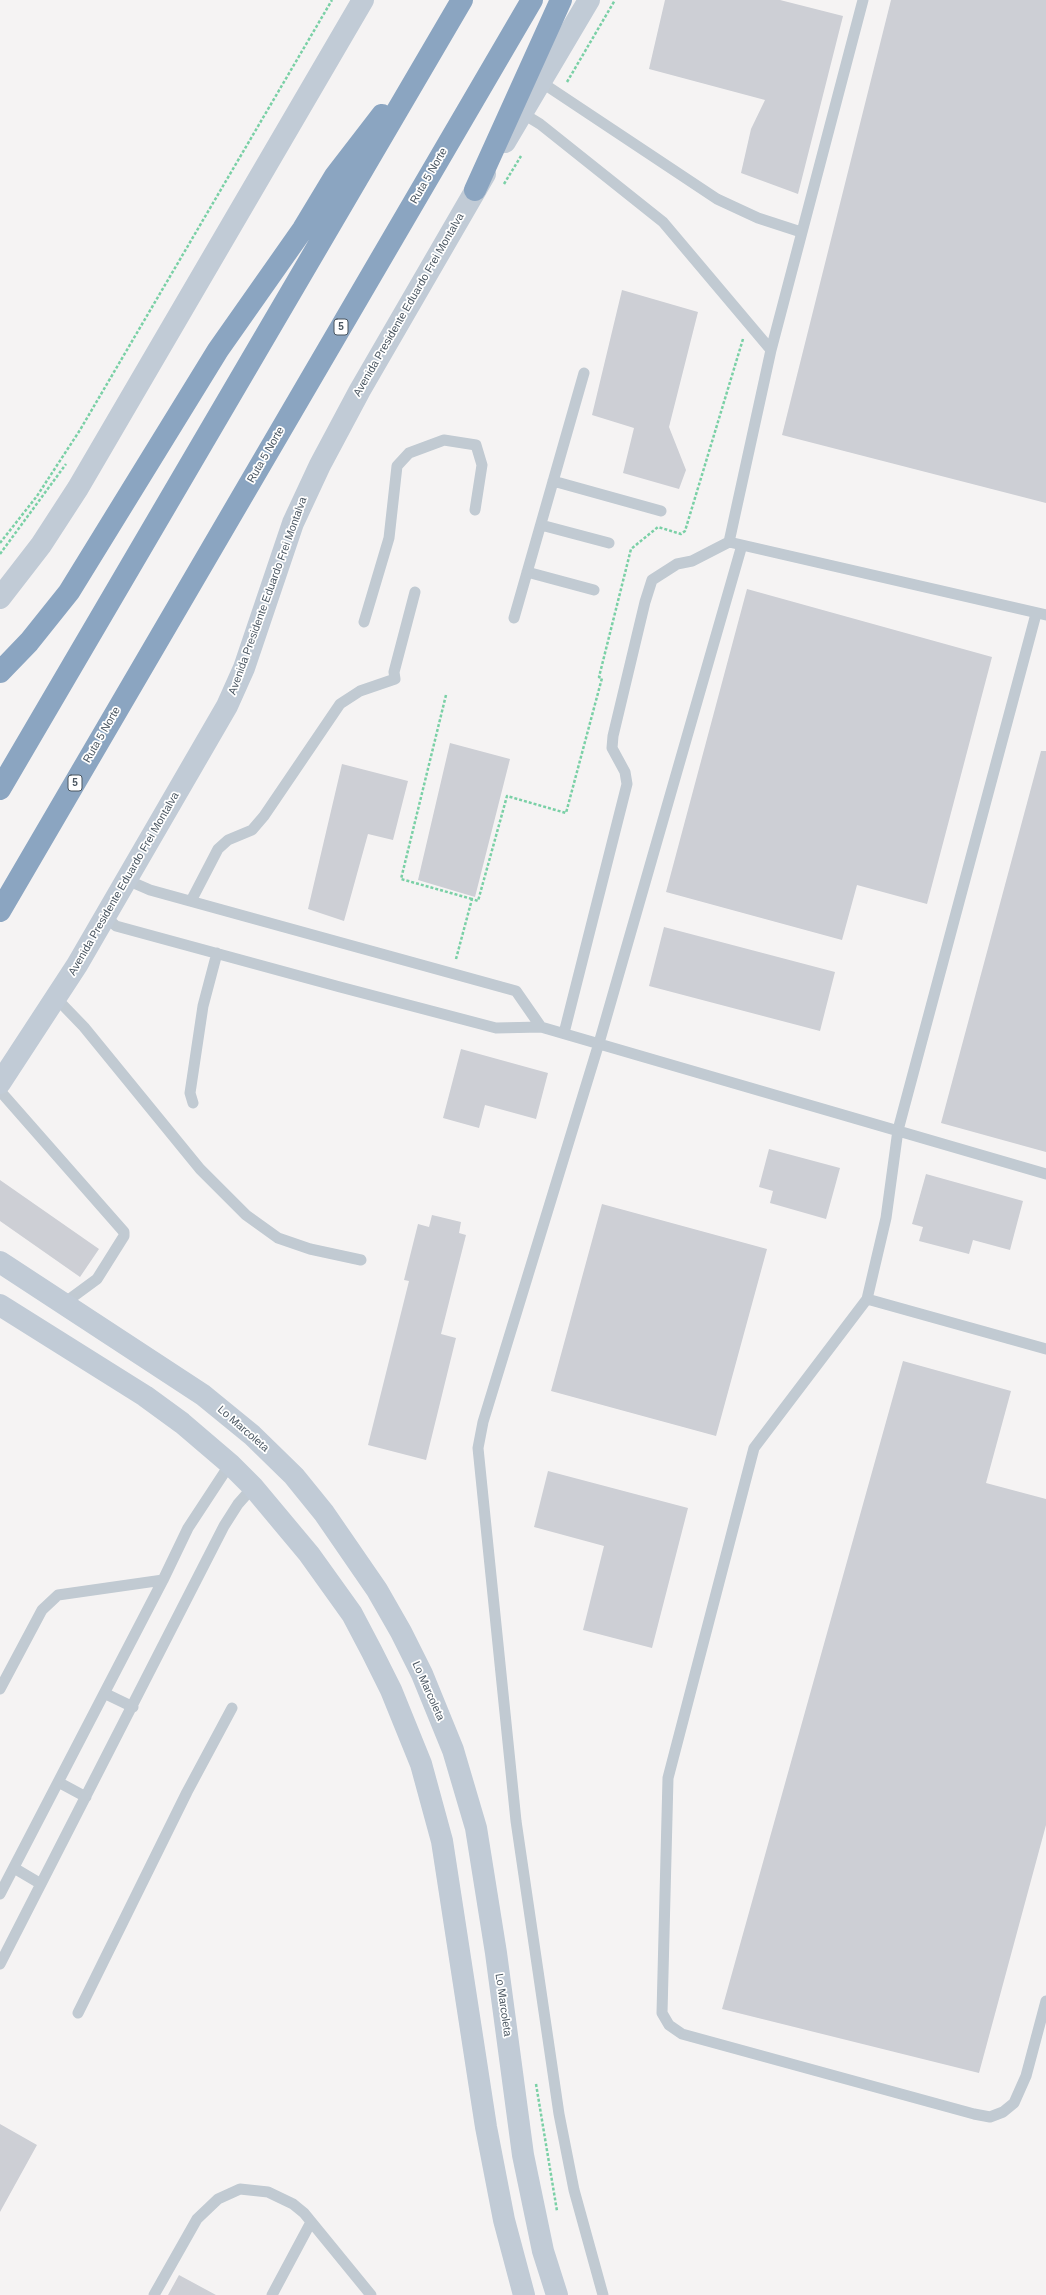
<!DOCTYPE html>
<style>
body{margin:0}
canvas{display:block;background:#f5f3f3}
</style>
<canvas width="1046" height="2295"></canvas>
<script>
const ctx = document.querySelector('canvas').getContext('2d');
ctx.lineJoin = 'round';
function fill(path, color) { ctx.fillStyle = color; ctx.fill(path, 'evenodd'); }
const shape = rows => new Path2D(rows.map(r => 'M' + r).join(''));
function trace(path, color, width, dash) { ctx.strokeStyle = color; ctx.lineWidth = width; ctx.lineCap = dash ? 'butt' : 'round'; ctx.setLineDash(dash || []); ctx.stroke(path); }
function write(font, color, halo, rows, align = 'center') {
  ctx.font = font + ' Helvetica,sans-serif'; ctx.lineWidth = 3.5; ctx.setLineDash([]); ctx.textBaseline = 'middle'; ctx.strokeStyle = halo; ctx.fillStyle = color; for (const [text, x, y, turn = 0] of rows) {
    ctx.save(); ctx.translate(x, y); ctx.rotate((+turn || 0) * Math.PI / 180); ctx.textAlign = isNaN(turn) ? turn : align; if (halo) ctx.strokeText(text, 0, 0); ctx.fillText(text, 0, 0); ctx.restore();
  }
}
const building = shape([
 [665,0,780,0,843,16,798,194,741,173,751,129,765,100,649,69],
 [891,0,1046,0,1046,503,782,435],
 [622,290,698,312,669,427,686,470,679,489,623,473,634,428,592,415],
 [747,589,992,657,927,904,857,885,842,940,666,892],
 [450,743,510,759,475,897,418,880],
 [1041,751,1046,751,1046,1152,941,1123],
 [342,764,408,781,393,840,368,834,344,921,308,909],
 [664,927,835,972,820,1031,649,986],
 [461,1049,548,1073,536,1119,485,1105,479,1128,443,1118],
 [769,1149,840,1168,826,1219,770,1203,773,1191,759,1187],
 [926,1174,1023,1201,1010,1250,973,1240,969,1254,919,1241,923,1227,912,1224],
 [0,1180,99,1249,80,1277,0,1221],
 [602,1204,767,1249,716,1436,551,1391],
 [432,1215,461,1222,459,1233,466,1235,441,1334,456,1338,426,1460,368,1445,409,1281,404,1280,418,1224,429,1227],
 [903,1361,1011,1391,986,1483,1046,1499,1046,1825,979,2073,722,2009],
 [548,1471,688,1508,652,1648,583,1630,604,1546,534,1527],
 [0,2124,37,2145,0,2212],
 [179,2275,216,2295,168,2295]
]);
const path = shape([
 [567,82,615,0],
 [504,184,521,156],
 [0,543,37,496,80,430,332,0],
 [0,554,66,464],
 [446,695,401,879,472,899],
 [456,959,472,899,478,901,507,796,566,813,602,678,599,677,631,549,658,527,681,534,685,531,743,339],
 [536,2084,557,2211]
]);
const service = shape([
 [541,82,717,199,758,218,801,232],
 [522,113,540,124,663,222,771,350],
 [553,481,661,511],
 [541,525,609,543],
 [729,542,771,350,863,0],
 [527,572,594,590],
 [1036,614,898,1130,886,1218,867,1299,754,1448,668,1778,662,2013,669,2025,682,2034,974,2114,990,2117,1003,2112,1014,2103,1026,2076,1046,2001],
 [514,618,584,373],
 [364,622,389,538,397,466,409,453,444,440,476,445,482,465,475,510],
 [191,901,218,849,228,840,252,830,264,816,340,704,360,691,395,679,394,672,415,592],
 [106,917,116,926,340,987,496,1028,541,1027,516,991,150,890,127,880],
 [56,998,84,1027,200,1169,246,1215,278,1238,310,1249,361,1260],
 [541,1027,1046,1174],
 [564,1033,627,784,625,772,612,748,613,736,645,602,652,580,677,564,692,561,729,542,1046,615],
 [0,1091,124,1232,124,1236,97,1279,63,1304],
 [193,1103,190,1093,203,1006,217,953],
 [867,1299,1046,1349],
 [0,1689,42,1610,58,1595,163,1580,188,1528,230,1464],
 [106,1694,133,1707],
 [60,1783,86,1797],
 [14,1868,41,1884],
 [0,1894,163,1580],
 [0,1964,224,1526,238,1504,253,1487],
 [78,2013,187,1792,232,1708],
 [154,2295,197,2219,218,2199,240,2189,268,2192,293,2204,304,2213,371,2295],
 [272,2295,311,2222],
 [603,2295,574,2190,559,2114,516,1821,478,1448,483,1422,599,1043,742,545]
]);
const secondary = shape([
 [505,142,589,0],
 [0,598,41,545,78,488,363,0],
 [0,1083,77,965,227,706,244,668,293,523,320,465,360,390,485,174],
 [0,1262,203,1395,252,1435,294,1476,324,1513,377,1590,401,1632,422,1674,453,1750,476,1828,496,1953,523,2155,543,2251,557,2295],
 [0,1305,145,1396,182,1423,230,1464,253,1487,309,1554,352,1614,372,1652,391,1690,421,1764,442,1841,486,2127,504,2220,524,2295]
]);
const motorway = shape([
 [475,190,561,0],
 [0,672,29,642,69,592,218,350,303,229,335,176,382,115],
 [0,789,462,0],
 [0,911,532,0]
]);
const shields = [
 [341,327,14],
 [75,783,14]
];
const shieldNames = [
 ["5",341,327],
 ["5",75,783]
];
const streetNames = [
 ["Ruta 5 Norte",429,176,-60],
 ["Avenida Presidente Eduardo Frei Montalva",409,305,-60],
 ["Ruta 5 Norte",266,455,-60],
 ["Avenida Presidente Eduardo Frei Montalva",268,596,-70],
 ["Ruta 5 Norte",102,735,-60],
 ["Avenida Presidente Eduardo Frei Montalva",124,884,-60],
 ["Lo Marcoleta",243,1429,41],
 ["Lo Marcoleta",428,1691,66],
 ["Lo Marcoleta",503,2005,82]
];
fill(building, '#cdcfd5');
trace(path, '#7ad0a6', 2.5, [3, 2]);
trace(service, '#c1cad2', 11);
trace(secondary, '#c1cbd6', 22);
trace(motorway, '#8ba5c1', 22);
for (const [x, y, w] of shields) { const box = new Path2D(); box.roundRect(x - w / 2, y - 8, w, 16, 3); ctx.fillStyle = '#fff'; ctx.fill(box); trace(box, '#4a5661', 1); }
write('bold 10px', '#4a5661', null, shieldNames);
write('11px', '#4a5661', '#fff', streetNames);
</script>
